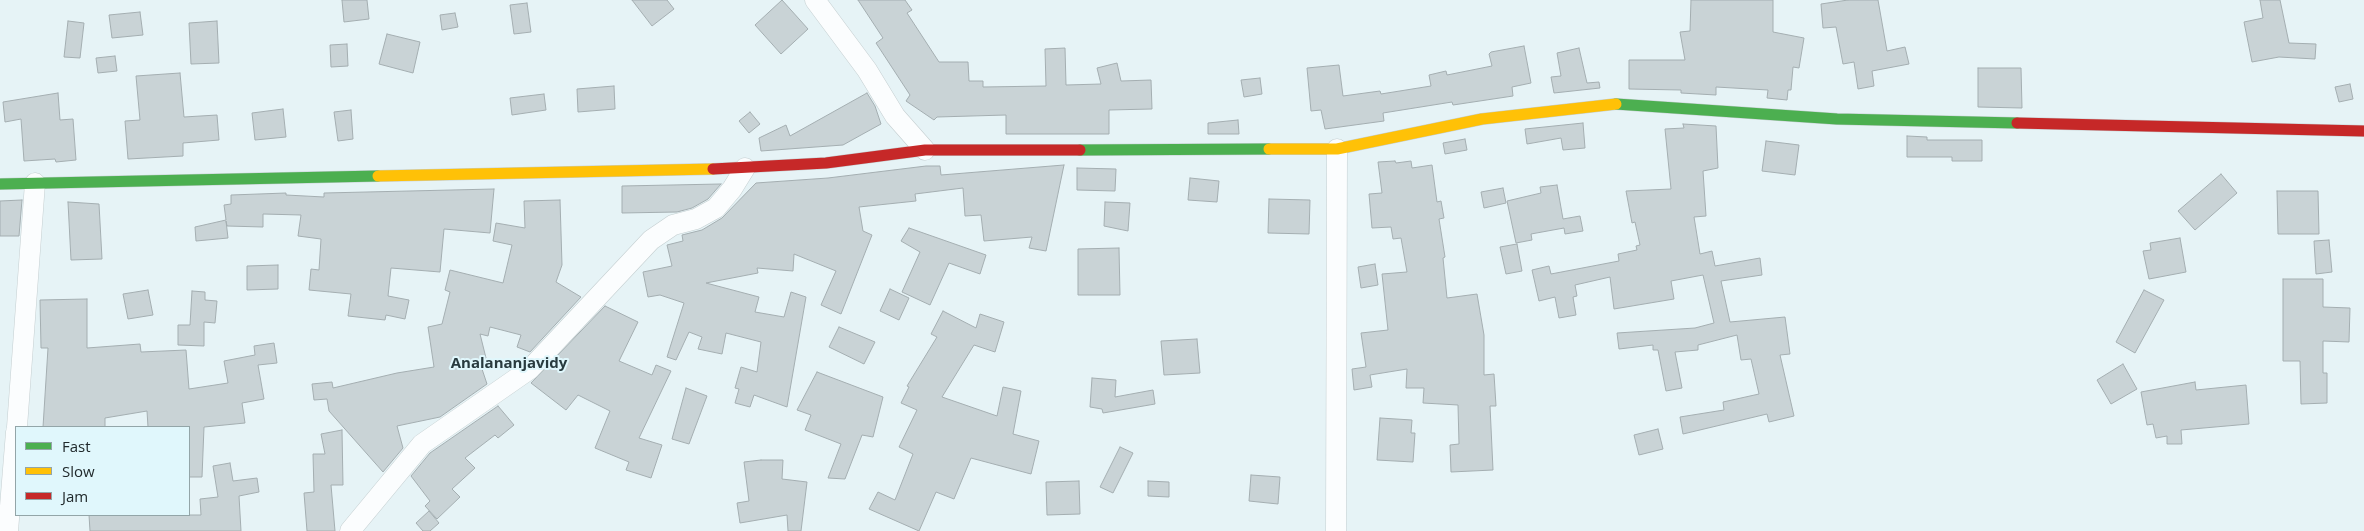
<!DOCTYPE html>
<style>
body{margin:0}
#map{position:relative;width:2364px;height:531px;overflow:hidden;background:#e6f3f6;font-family:"Open Sans",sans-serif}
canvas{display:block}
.legend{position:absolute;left:15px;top:426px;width:175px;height:90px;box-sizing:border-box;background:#e0f7fc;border:1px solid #93a5a8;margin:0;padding:6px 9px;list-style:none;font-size:15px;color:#20292b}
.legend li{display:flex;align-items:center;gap:10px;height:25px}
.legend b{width:25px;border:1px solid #93a5a8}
</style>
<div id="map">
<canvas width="2364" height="531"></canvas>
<ul class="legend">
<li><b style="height:6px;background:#4caf50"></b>Fast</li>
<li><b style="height:6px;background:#ffc107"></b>Slow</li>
<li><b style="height:6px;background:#c62828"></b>Jam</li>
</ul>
</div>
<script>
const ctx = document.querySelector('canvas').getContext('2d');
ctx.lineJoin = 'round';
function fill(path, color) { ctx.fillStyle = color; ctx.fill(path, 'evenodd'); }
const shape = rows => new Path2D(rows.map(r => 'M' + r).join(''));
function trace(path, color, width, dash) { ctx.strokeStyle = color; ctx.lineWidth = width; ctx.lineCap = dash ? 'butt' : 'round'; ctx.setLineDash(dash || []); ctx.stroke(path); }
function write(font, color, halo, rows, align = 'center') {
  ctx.font = font + ' "Open Sans",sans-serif'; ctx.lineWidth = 4; ctx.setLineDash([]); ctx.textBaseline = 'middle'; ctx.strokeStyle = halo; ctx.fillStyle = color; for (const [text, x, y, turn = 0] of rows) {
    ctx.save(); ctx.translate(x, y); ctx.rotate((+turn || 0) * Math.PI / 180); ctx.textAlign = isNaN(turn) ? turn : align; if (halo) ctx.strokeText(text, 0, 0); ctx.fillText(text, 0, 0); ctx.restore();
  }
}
const building = shape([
 [342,0,367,0,369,19,344,22,342,0],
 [632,0,667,0,674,9,652,26,632,0],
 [782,0,808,29,781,54,755,25,782,0],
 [858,0,905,0,912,10,907,13,939,62,968,62,969,81,983,81,983,87,1046,86,1045,49,1065,48,1066,85,1101,84,1097,68,1117,63,1121,81,1151,80,1152,109,1109,110,1109,134,1006,134,1006,115,937,117,934,120,906,101,910,95,876,43,883,38,858,0],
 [1691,0,1773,0,1773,32,1804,38,1799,68,1793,67,1791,90,1788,90,1787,100,1767,98,1768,90,1716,87,1716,95,1681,93,1681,90,1629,89,1629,60,1685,60,1680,32,1690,31,1691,0],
 [1848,0,1878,0,1887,51,1905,47,1909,64,1872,71,1874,86,1858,89,1854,62,1843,64,1836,27,1823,28,1821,4,1848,0],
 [2260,0,2280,0,2289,43,2316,44,2315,59,2279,57,2252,62,2244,22,2263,18,2260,0],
 [527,3,531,32,514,34,510,5,527,3],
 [140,12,143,35,112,38,109,15,140,12],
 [455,13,458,27,442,30,440,15,455,13],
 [68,21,84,23,80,58,64,57,68,21],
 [217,21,219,63,191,64,189,23,217,21],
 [387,34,420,42,413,73,379,64,387,34],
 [347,44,348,66,331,67,330,45,347,44],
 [1524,46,1531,83,1512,87,1513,96,1453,105,1452,102,1383,113,1384,121,1325,129,1321,110,1311,111,1307,68,1339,65,1343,96,1380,91,1381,94,1431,86,1429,75,1446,71,1447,75,1492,66,1489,54,1491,52,1524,46],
 [1579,48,1587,83,1599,82,1600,88,1554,93,1551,77,1561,76,1557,53,1579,48],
 [115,56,117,71,98,73,96,58,115,56],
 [1978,68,2021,68,2022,108,1978,107,1978,68],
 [180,73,184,117,217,115,219,140,183,143,183,156,128,159,125,121,140,120,136,76,180,73],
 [1260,78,1262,94,1244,97,1241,80,1260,78],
 [2350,84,2353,99,2339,102,2335,87,2350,84],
 [614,86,615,109,578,112,577,89,614,86],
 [58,93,60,120,73,119,76,160,56,162,55,159,24,161,21,119,5,122,3,102,58,93],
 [867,93,875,106,881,124,861,135,843,145,761,151,759,138,786,125,790,136,867,93],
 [544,94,546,110,512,115,510,98,544,94],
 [283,109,286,137,255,140,252,113,283,109],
 [351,110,353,139,338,141,334,112,351,110],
 [750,112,760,124,749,133,739,121,750,112],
 [1238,120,1239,134,1208,134,1208,123,1238,120],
 [1583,123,1585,148,1563,150,1561,138,1527,144,1525,129,1583,123],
 [1683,124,1716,126,1718,168,1703,171,1706,216,1694,217,1700,254,1712,251,1715,266,1760,258,1762,275,1721,281,1730,322,1785,317,1790,354,1780,355,1794,416,1769,422,1767,414,1683,434,1680,417,1724,410,1723,402,1759,394,1751,359,1741,360,1737,335,1698,345,1698,350,1675,352,1682,388,1666,391,1658,350,1653,350,1653,345,1619,349,1617,333,1695,328,1714,323,1703,275,1671,281,1674,299,1614,309,1610,277,1575,285,1577,296,1573,297,1576,315,1559,318,1555,297,1539,301,1532,270,1549,266,1551,274,1619,261,1618,254,1637,250,1636,246,1640,245,1635,222,1632,223,1626,191,1671,189,1665,129,1684,128,1683,124],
 [1907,136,1927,137,1927,140,1982,140,1982,161,1952,161,1952,157,1907,157,1907,136],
 [1465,139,1467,150,1445,154,1443,143,1465,139],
 [1766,141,1799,145,1795,175,1762,171,1766,141],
 [1395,161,1396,163,1411,161,1412,168,1432,165,1437,202,1441,201,1444,218,1439,219,1445,257,1443,258,1447,298,1477,294,1484,335,1484,375,1494,374,1496,406,1490,406,1493,470,1451,472,1450,445,1459,444,1458,405,1423,403,1424,388,1406,388,1407,369,1370,375,1372,387,1354,390,1352,369,1366,367,1361,333,1388,330,1382,274,1407,272,1401,238,1393,239,1391,227,1372,228,1369,194,1382,193,1378,162,1395,161],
 [1064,165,1046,251,1029,248,1032,237,984,241,981,215,965,216,963,188,915,194,916,201,859,207,863,231,872,235,841,314,821,305,836,271,794,254,793,271,757,268,758,273,706,283,759,297,755,312,784,317,791,292,806,297,787,407,754,395,750,407,735,403,739,389,735,388,741,367,757,372,761,342,726,333,722,354,698,349,702,337,689,332,676,360,667,357,684,303,660,295,648,297,643,272,672,266,667,245,683,241,682,235,702,230,722,218,756,183,828,178,926,166,940,166,941,175,1064,165],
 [1077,168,1116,169,1115,191,1077,190,1077,168],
 [2221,174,2237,193,2195,230,2178,211,2221,174],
 [1190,178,1219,181,1217,202,1188,200,1190,178],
 [721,184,708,199,692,208,677,212,622,213,622,186,721,184],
 [1557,185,1563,219,1580,216,1583,231,1565,234,1564,228,1531,234,1532,240,1516,243,1507,201,1541,193,1540,187,1557,185],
 [1503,188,1506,203,1484,208,1481,192,1503,188],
 [494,189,490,233,444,229,440,272,391,268,388,296,409,300,405,319,386,315,385,320,348,316,351,294,309,290,311,269,319,270,321,239,298,236,301,215,263,214,263,227,227,226,226,221,228,238,196,241,195,227,226,220,224,205,231,204,231,195,286,193,286,195,324,197,324,193,494,189],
 [2277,191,2318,191,2319,234,2278,234,2277,191],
 [1269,199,1310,200,1309,234,1268,233,1269,199],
 [22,200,19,236,0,236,0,201,22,200],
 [560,200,562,265,556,282,581,297,530,352,517,347,521,335,490,327,488,336,480,334,486,358,479,360,487,384,440,417,397,426,403,448,383,472,329,411,327,399,314,400,312,384,332,382,333,388,397,373,434,367,428,327,442,324,450,292,445,290,450,270,503,283,512,245,493,241,496,223,525,228,524,201,560,200],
 [68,202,99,204,102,259,71,260,68,202],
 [1105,202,1130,203,1128,231,1104,226,1105,202],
 [909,228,986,255,980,274,949,263,930,305,902,292,920,252,901,241,909,228],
 [2180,238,2186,272,2149,279,2143,251,2151,250,2150,243,2180,238],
 [2329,240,2332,272,2316,274,2314,241,2329,240],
 [1517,244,1522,271,1506,274,1500,247,1517,244],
 [1119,248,1120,295,1078,295,1078,249,1119,248],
 [1375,264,1378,285,1361,288,1358,267,1375,264],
 [278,265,278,289,247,290,247,266,278,265],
 [2283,279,2323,279,2323,307,2350,308,2349,342,2323,341,2323,373,2327,373,2327,403,2301,404,2300,361,2283,361,2283,279],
 [890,289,909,298,899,320,880,311,890,289],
 [148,290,153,315,128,319,123,294,148,290],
 [2144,290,2164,300,2135,353,2116,342,2144,290],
 [192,291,205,292,205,300,217,301,215,323,204,322,204,346,178,345,178,325,190,325,192,291],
 [87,299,87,348,140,344,141,352,186,350,189,389,228,383,224,361,255,355,254,346,274,343,277,363,258,365,264,399,242,403,245,423,204,427,202,477,189,477,189,427,148,427,147,411,105,418,105,427,43,427,48,348,41,348,40,300,87,299],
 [605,306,638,322,619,361,652,375,656,365,671,371,639,438,662,445,651,478,626,470,629,462,595,448,610,411,578,395,566,410,531,383,605,306],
 [943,311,976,328,980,314,1004,322,995,352,974,345,942,397,997,416,1003,387,1021,391,1013,434,1039,441,1031,474,971,458,954,499,936,492,919,531,869,509,878,492,895,500,913,454,899,447,917,410,901,403,909,387,907,386,937,337,931,334,943,311],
 [839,327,875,342,864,364,829,347,839,327],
 [1197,339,1200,373,1164,375,1161,341,1197,339],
 [2123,364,2137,389,2111,404,2097,380,2123,364],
 [817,372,883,397,873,437,862,435,845,479,828,478,841,444,805,430,811,415,797,410,817,372],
 [1092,378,1116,380,1115,397,1153,390,1155,404,1103,413,1102,409,1090,407,1092,378],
 [2195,382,2196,390,2246,385,2249,424,2181,430,2182,444,2167,444,2167,436,2156,438,2153,424,2147,425,2141,392,2195,382],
 [686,388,707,396,689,444,672,439,686,388],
 [498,406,514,425,498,438,495,435,465,458,475,468,452,489,460,497,437,519,425,506,430,501,411,476,430,453,498,406],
 [1380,418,1412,420,1411,433,1415,433,1413,462,1377,460,1380,418],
 [1658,429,1663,449,1639,455,1634,435,1658,429],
 [342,430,343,485,331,485,335,531,307,531,304,493,314,492,313,454,325,454,321,434,342,430],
 [1120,447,1133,453,1113,493,1100,487,1120,447],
 [761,460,783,460,782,479,807,482,801,531,788,531,787,515,740,523,737,503,749,501,744,462,761,460],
 [230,463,233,481,257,478,259,492,239,496,241,531,90,531,89,515,201,515,200,499,218,497,213,466,230,463],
 [1251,475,1280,477,1278,504,1249,501,1251,475],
 [1079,481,1080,514,1047,515,1046,482,1079,481],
 [1148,481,1169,482,1169,497,1148,496,1148,481],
 [429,511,439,523,430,531,423,531,416,523,429,511]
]);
const street = shape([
 [815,0,867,70,895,116,925,150],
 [17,427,35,183],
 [8,531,16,432],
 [350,531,422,444,530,369,651,240,673,225,696,219,716,208,732,189,745,168],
 [1336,531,1337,149]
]);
const fast = shape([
 [1616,104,1837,119,2017,123],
 [1080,150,1269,149],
 [0,184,378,176]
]);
const slow = shape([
 [1269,149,1337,149,1482,119,1616,104],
 [378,176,713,169]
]);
const jam = shape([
 [2017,123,2364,131],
 [713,169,826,163,925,150,1080,150]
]);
const neighbourhoodNames = [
 ["Analananjavidy",509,364]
];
fill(building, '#c9d3d6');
trace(building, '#a4aeb1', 1);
trace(street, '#c4ced0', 21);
trace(fast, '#c4ced0', 12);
trace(slow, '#c4ced0', 12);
trace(jam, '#c4ced0', 12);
trace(street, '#fbfdfe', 20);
trace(fast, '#4caf50', 11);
trace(slow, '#ffc107', 11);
trace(jam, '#c62828', 11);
write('bold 15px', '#283b3f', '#e0f7fc', neighbourhoodNames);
</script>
